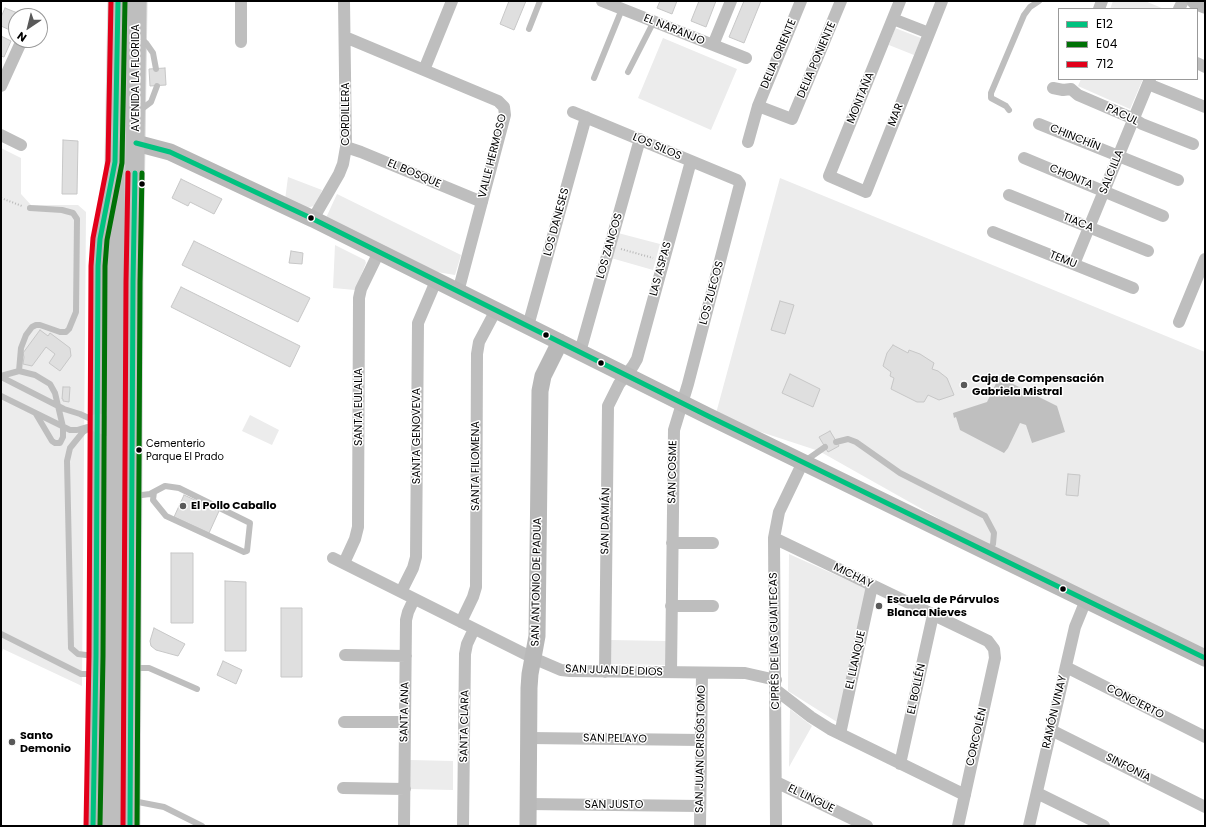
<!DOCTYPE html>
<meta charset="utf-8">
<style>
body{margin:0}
#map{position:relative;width:1206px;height:827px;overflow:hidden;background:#fff;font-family:Poppins,sans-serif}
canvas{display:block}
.frame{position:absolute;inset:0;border:2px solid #000;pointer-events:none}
.legend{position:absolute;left:1058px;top:8px;width:140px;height:72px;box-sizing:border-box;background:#fff;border:1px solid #999;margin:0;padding:5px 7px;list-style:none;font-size:12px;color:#000}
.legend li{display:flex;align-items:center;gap:8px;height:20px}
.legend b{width:20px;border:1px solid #999}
.north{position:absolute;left:8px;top:8px;width:40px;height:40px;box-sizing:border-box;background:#fff;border:1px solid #999;border-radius:50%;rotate:215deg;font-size:11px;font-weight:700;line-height:16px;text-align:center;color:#000}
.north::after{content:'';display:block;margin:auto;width:14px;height:18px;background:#595959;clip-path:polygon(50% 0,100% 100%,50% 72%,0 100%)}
</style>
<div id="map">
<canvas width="1206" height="827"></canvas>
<div class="frame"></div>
<ul class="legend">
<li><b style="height:5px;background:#00c27f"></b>E12</li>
<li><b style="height:5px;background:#007106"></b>E04</li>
<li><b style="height:5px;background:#e2001a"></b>712</li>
</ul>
<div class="north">N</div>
</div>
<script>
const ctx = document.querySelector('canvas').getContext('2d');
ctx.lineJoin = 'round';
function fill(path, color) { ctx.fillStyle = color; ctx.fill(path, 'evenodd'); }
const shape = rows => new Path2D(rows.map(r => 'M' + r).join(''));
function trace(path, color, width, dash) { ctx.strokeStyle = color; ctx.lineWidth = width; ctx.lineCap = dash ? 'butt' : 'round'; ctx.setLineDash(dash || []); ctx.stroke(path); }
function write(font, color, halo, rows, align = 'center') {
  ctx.font = font + ' Poppins,sans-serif'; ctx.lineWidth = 3; ctx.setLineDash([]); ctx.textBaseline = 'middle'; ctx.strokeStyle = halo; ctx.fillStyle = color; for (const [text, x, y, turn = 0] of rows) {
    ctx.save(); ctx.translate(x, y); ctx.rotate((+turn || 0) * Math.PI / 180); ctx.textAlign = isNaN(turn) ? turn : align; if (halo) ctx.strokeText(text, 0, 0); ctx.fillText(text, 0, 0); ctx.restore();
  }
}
const green = shape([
 [1113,1,1145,1,1164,9,1110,9],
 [895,28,921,38,914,55,889,45],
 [663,38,737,69,711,130,638,98],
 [1081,79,1143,79,1130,109,1078,86],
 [1,148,21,158,21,194,31,205,78,205,86,212,82,686,3,649,1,655],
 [288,177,322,190,316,205,305,209,285,200],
 [780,178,1205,352,1205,649,991,548,819,451,715,417],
 [337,194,461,255,455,275,437,272,325,220],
 [618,233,660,244,653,270,611,258],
 [335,245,365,260,366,263,355,290,333,288],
 [250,415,279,430,272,445,242,431],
 [789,554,867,589,837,722,788,691],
 [610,640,666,641,666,665,609,664],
 [790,709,812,726,789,767],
 [410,760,453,761,453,790,409,789]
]);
const water = shape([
 [999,377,1057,406,1065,432,1032,443,1026,425,1020,423,1008,448,1004,453,960,430,956,417,954,418,953,413,987,402]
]);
const building = shape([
 [509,1,526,1,514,30,500,24,509,1],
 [660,1,677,1,672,14,657,8,660,1],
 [699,1,716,1,706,27,691,21,699,1],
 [744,1,761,1,744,43,729,37,744,1],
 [5,8,20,14,19,16,16,16,16,22,12,31,1,26,1,17,5,8],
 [1,36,11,41,4,57,1,56,1,36],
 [165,68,166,85,150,86,149,69,165,68],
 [63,140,78,141,77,194,62,194,63,140],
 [181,179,222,199,214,214,190,202,188,206,172,198,181,179],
 [194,241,310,298,298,322,182,265,194,241],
 [291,251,303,253,302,264,289,263,291,251],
 [181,287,300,346,290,367,171,307,181,287],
 [780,301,794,305,785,334,771,330,780,301],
 [40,330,48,336,50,333,70,348,71,356,60,371,49,363,55,354,46,347,32,366,23,364,24,357,23,353,40,330],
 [893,345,908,353,909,350,920,354,934,363,932,369,938,371,947,378,954,395,939,400,928,395,924,402,917,402,891,389,894,378,890,376,891,372,883,366,887,353,893,345],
 [790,374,820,389,813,407,782,393,790,374],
 [63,387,70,387,69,402,63,401,63,399,62,399,63,387],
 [830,431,839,446,828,452,819,437,830,431],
 [1068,474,1080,475,1078,496,1066,495,1068,474],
 [184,495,219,511,209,533,174,517,184,495],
 [171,553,193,553,193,623,171,623,171,553],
 [225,581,246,582,246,651,225,651,225,581],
 [281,608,302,608,302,677,281,677,281,608],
 [154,628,185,644,178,656,156,650,151,646,150,641,154,628],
 [223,661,242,670,236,684,217,675,223,661]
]);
const path = shape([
 [1,198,22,206],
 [621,249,653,258]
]);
const lane = shape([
 [529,29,540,1],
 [140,38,146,43,153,53,156,69],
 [628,72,654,21],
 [594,78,622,9],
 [1009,110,1006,106,991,98,991,93,1024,15,1030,7,1039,1],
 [139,111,151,102,157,86],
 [19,371,21,348,26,335,32,327,36,325,40,325,60,332,66,332,69,329,76,312,77,219,73,213,62,210,30,208],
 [1,376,19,371,35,375,50,384,55,393,63,427,63,437,60,443,55,443,52,441,36,414],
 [1,377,64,409,80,414,95,421],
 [1,396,70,430,77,430,87,427],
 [836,442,848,439,856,442,900,473,985,516,994,533,993,544,989,551],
 [805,461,825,447],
 [134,496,150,494,165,486,179,488,244,520,250,523,247,551,244,552,166,516,153,500,154,492],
 [1,634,81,674,94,674],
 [94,656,78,654,71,648,67,461,70,448,83,432,95,425],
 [133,668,149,668,197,689],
 [133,801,164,807,202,826]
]);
const street = shape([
 [602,1,746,58],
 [900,1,829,176,866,192,942,1],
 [1099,9,1102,1],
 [1179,9,1183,1],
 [893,19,929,33],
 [345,37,498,101,504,107,505,115,458,292],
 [241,42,241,1],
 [713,45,731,1],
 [1197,63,1205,67],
 [424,70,452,1],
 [1148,84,1205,107],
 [1,86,22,40],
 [1053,88,1063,90,1071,89],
 [1071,89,1078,95,1134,119,1142,124,1193,144],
 [758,106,792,119,841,1],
 [573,112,737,180,740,184,688,384,674,430,671,672],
 [1039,124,1178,180],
 [1,135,21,145],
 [748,142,758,106,801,1],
 [346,147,361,152,482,202],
 [1024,158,1163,216],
 [1009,195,1148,251],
 [313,219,339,174,343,164,346,147,344,1],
 [993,232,1133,288],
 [1074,264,1150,79],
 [1179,322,1205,259],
 [528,326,586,117],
 [580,352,640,139],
 [774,538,988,641,994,649,995,658,958,826],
 [672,543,713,543],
 [333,558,533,658,561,670,570,671,745,673,776,680],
 [344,563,355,539,358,527,359,298,361,289,379,252],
 [401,592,413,568,416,557,418,323,436,281],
 [671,606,713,606],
 [461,622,473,597,476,587,477,354,479,342,496,310],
 [345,655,406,656],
 [1066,667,1205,737],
 [605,672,608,406,619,384,633,366,637,359,691,161],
 [776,690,811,717,830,729,965,795],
 [344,722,405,722],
 [1051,730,1205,807],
 [840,734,872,586],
 [529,738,701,740],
 [900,764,933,615],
 [776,782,867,826],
 [343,788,405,789],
 [1037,793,1104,826],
 [528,804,700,806],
 [404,826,406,620,408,612,414,599],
 [463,826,465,654,467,644,474,629],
 [700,826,702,673],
 [776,826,774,538,779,512,803,462],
 [1029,826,1075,627,1086,600]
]);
const secondary = shape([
 [1195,1,1205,5],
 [136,143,170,152,313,219,708,416,1205,658],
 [93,826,96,656,98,266,100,239,110,189],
 [528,826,529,688,530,674,537,636,540,391,543,376,560,342]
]);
const primary = shape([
 [98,423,121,431,126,434],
 [112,826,116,429,115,162,118,1],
 [130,826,133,282,137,1]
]);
const bus1 = shape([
 [136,143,170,152,313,219,708,416,1205,658],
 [93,826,96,656,98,266,100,239,115,162,118,1],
 [130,826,133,282,135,173]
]);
const bus2 = shape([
 [100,826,103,656,105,266,107,240,122,163,125,1],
 [137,826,140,282,142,173]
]);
const bus3 = shape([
 [86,826,89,656,91,266,93,238,108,161,111,1],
 [123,826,126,282,128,173]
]);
const markers = [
 [142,184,3.5,"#000"],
 [311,218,3.5,"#000"],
 [546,335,3.5,"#000"],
 [601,363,3.5,"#000"],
 [964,385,4,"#595959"],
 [139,450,3.5,"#000"],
 [183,506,4,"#595959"],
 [1063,589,3.5,"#000"],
 [879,606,4,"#595959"],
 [12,742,4,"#595959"]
];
const busNames = [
 ["Cementerio",146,444],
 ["Parque El Prado",146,457]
];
const streetNames = [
 ["EL NARANJO",674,30,22],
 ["DELIA ORIENTE",779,54,-67],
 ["DELIA PONIENTE",817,60,-67],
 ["AVENIDA LA FLORIDA",136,78,-90],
 ["MONTAÑA",861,98,-68],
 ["CORDILLERA",346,114,-90],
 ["MAR",896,115,-68],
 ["PACUL",1122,115,26],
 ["CHINCHÍN",1075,138,22],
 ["LOS SILOS",657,147,23],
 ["VALLE HERMOSO",493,156,-76],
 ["SALCILLA",1112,172,-68],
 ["EL BOSQUE",414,174,23],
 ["CHONTA",1071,177,23],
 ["LOS DANESES",557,222,-75],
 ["TIACA",1078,223,22],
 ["LOS ZANCOS",610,246,-74],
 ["TEMU",1063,260,22],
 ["LAS ASPAS",661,269,-75],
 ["LOS ZUECOS",712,293,-75],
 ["SANTA EULALIA",359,407,-90],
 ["SANTA GENOVEVA",417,436,-90],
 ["SANTA FILOMENA",476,466,-90],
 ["SAN COSME",673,472,-89],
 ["SAN DAMIÁN",606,521,-89],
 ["MICHAY",853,576,26],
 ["SAN ANTONIO DE PADUA",537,582,-89],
 ["CIPRÉS DE LAS GUAITECAS",775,641,-91],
 ["EL LLANQUE",856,660,-78],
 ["SAN JUAN DE DIOS",614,671,2],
 ["EL BOLLÉN",917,689,-78],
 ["CONCIERTO",1135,702,27],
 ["SANTA ANA",405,712,-89],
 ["RAMÓN VINAY",1055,712,-77],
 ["SANTA CLARA",465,726,-89],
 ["CORCOLÉN",977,737,-77],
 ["SAN PELAYO",615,739,1],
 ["SAN JUAN CRISÓSTOMO",701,749,-89],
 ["SINFONÍA",1128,768,27],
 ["EL LINGUE",811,799,26],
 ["SAN JUSTO",614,805]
];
const poiNames = [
 ["Caja de Compensación",972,379],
 ["Gabriela Mistral",972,392],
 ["El Pollo Caballo",191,506],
 ["Escuela de Párvulos",887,600],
 ["Blanca Nieves",887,613],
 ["Santo",20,736],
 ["Demonio",20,749]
];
fill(green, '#ececec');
fill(water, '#bfbfbf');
fill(building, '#dfdfdf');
trace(building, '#c7c7c7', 1);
trace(primary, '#dbdbdb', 21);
trace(path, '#b9b9b9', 2, [1, 2]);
trace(lane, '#bebebe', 6);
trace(street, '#bebebe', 12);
trace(secondary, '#b8b8b8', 17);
trace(primary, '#bebebe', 19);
trace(bus1, '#00c27f', 5);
trace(bus2, '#007106', 5);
trace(bus3, '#e2001a', 5);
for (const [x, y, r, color] of markers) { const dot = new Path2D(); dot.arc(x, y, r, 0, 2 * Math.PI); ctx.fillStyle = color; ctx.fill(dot); trace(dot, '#fff', 1.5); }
write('10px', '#000', '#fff', busNames, 'left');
write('11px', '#000', '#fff', streetNames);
write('bold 11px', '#000', '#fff', poiNames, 'left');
</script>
